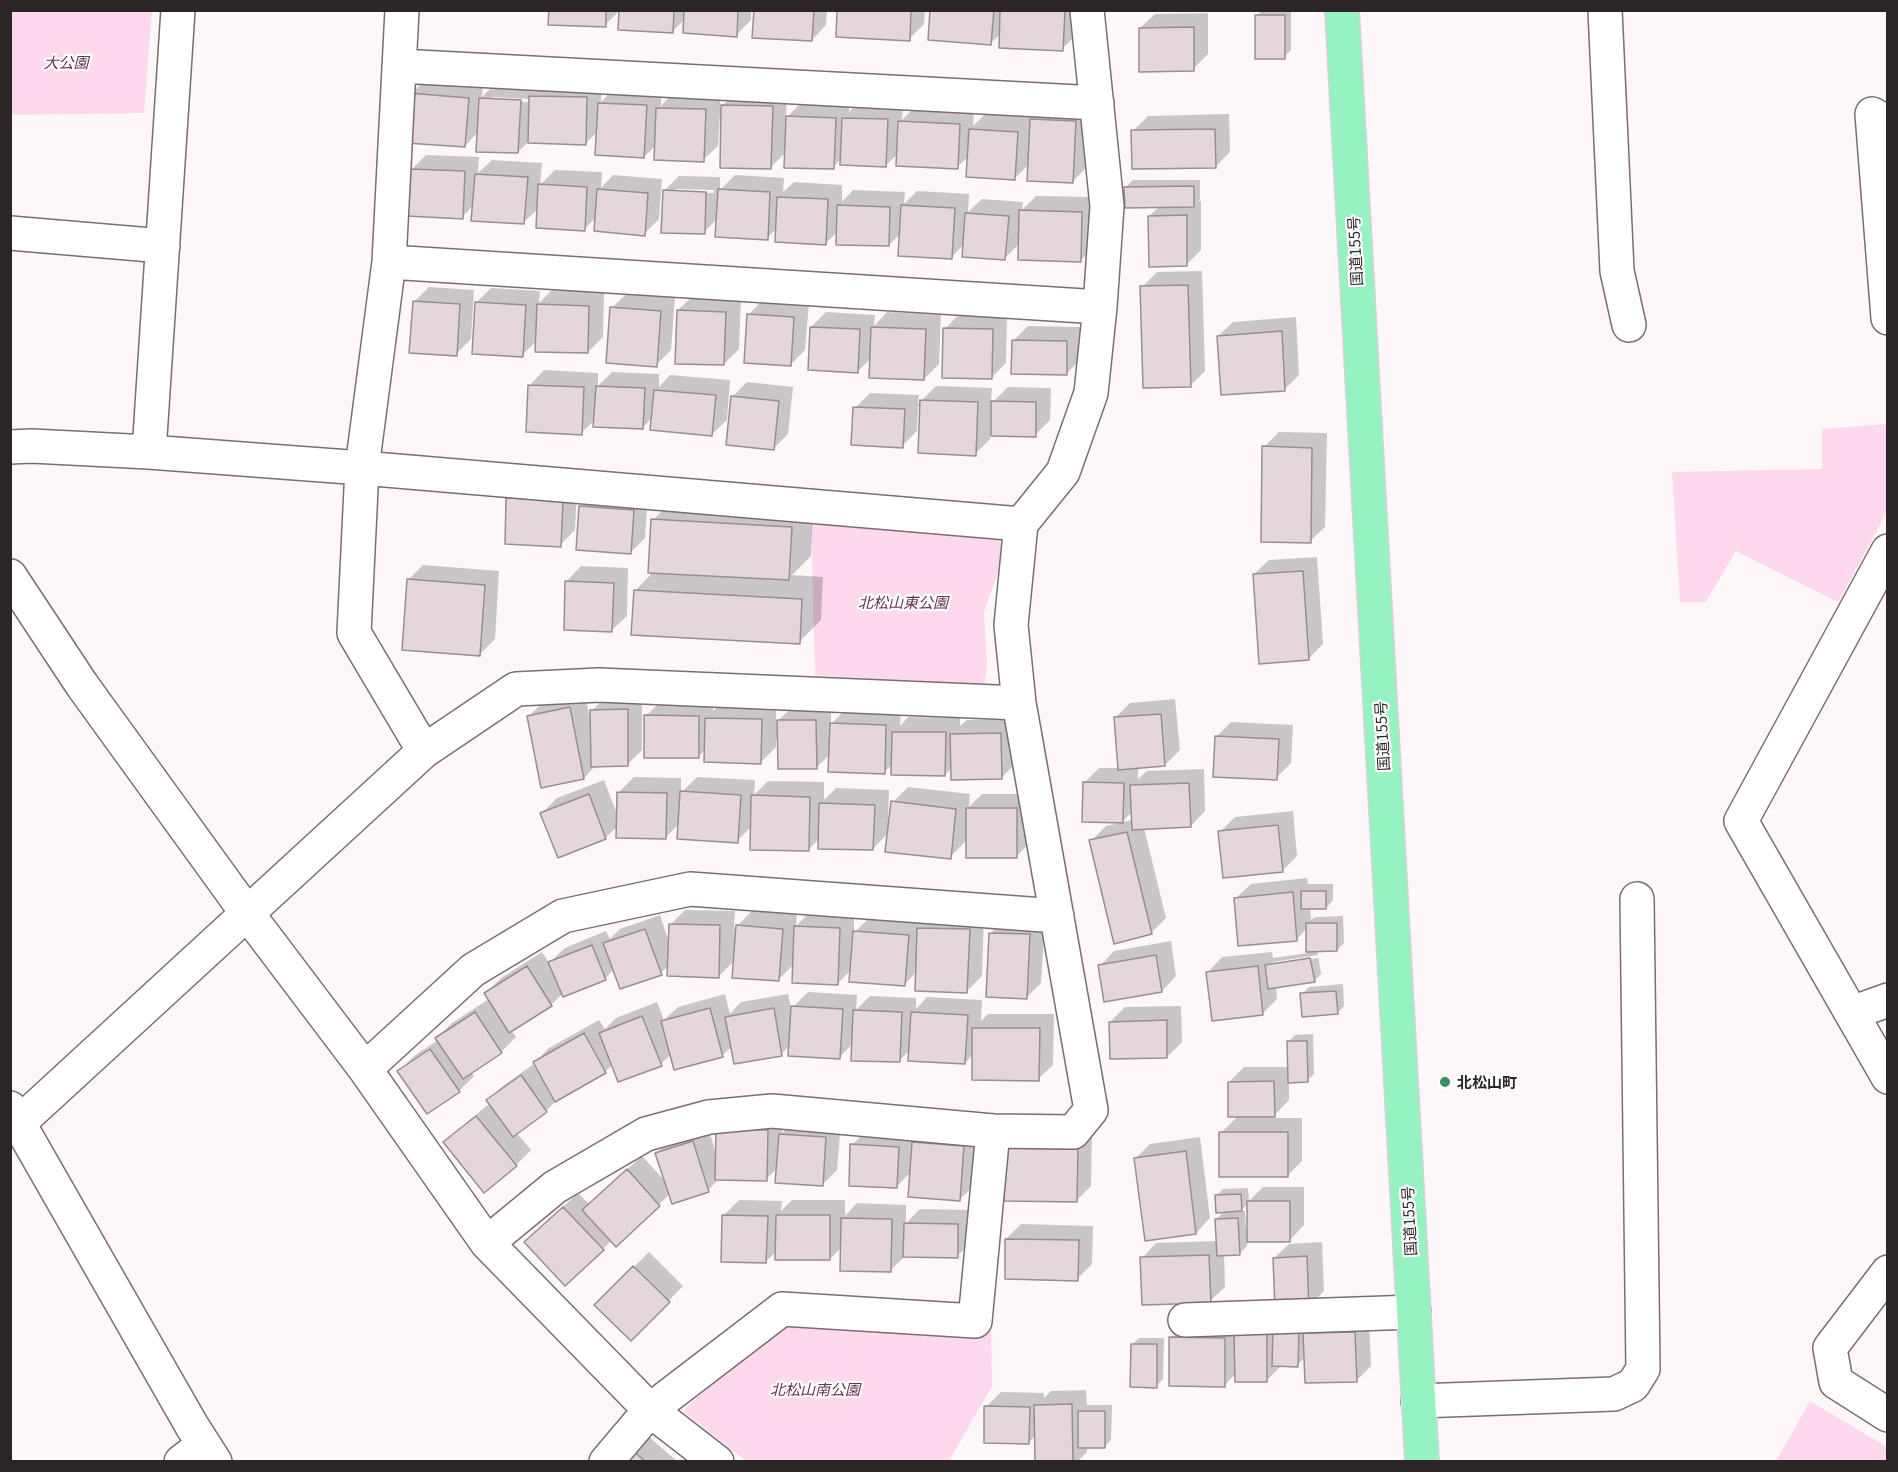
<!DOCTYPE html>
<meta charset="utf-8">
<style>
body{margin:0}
#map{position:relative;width:1898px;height:1472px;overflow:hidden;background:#fdf7fa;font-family:Georgia,serif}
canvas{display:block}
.frame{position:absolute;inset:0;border:12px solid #2b2528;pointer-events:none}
</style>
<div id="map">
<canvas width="1898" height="1472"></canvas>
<div class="frame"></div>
</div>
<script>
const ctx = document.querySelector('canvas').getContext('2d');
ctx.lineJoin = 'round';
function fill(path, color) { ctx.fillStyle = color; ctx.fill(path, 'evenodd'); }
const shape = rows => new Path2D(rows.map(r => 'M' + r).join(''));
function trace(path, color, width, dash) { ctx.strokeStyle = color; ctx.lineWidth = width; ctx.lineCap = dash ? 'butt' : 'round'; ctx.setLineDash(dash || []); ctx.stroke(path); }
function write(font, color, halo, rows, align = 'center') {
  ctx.font = font + ' Georgia,"Noto Sans JP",serif'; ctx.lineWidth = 4.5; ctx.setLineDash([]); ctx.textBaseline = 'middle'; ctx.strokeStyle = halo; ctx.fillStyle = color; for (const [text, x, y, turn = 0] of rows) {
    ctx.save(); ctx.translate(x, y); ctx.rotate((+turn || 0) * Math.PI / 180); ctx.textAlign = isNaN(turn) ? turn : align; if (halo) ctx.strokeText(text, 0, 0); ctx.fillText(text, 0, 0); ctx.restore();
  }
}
const green = shape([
 [10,11,152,11,144,113,11,115],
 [1886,424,1887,512,1838,602,1736,551,1706,602,1680,602,1672,472,1822,469,1822,429],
 [811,514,990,528,1006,550,984,612,987,664,984,688,815,675],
 [787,1314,991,1327,992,1386,949,1461,746,1461,683,1411],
 [1810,1401,1887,1447,1887,1461,1776,1461]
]);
const shadow = shape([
 [550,10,620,10,605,25],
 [620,10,751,10,751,20,736,35,685,19,673,31],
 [755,10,827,10,826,25,812,40],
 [838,10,925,10,924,24,909,39],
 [931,10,1078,10,1077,34,1062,49,1001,33,991,43],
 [1262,10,1291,10,1291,50,1284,57,1257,16],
 [1208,13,1208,54,1193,69,1140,28,1155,14],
 [426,79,483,83,482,97,495,84,535,86,535,92,545,82,602,83,601,102,614,88,661,91,661,106,673,93,720,95,720,108,737,91,787,92,786,118,802,102,850,103,849,112,858,103,903,105,902,120,915,107,974,110,973,126,985,114,1033,117,1046,105,1090,107,1087,167,1072,182,1029,164,1015,178,969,156,957,167,899,153,886,165,841,159,833,167,786,152,771,167,722,113,720,113,718,146,703,160,657,144,644,157,598,131,586,143,528,142,518,152,479,131,465,146,411,94],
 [492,97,529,99,528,102,492,100],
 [1229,114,1230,152,1215,167,1133,131,1148,116],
 [426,155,479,157,478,173,492,160,542,163,540,185,555,170,602,172,601,188,613,175,662,179,659,219,644,234,597,217,584,229,539,208,523,223,474,205,462,217,411,170],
 [735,175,784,178,783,192,794,182,842,185,842,202,853,190,905,192,904,204,917,191,969,194,968,212,982,199,1023,202,1022,210,1036,196,1096,197,1095,245,1081,260,1020,243,1004,259,964,244,952,257,901,233,889,245,838,231,826,243,777,228,767,238,718,218,704,232,663,192,679,176,720,177,720,190],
 [676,189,714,190,714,193,676,192],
 [1133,180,1200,180,1200,199,1198,201,1201,201,1201,250,1187,264,1149,216,1160,206,1126,187],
 [1202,271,1205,371,1190,386,1142,287,1157,272],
 [429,287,474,290,471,339,456,354,414,302],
 [491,288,540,291,539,303,553,289,604,291,603,337,588,352,537,341,522,355,476,303],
 [627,293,675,297,671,350,656,365,612,308],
 [693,296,741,297,739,349,724,364,678,310],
 [763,300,809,303,805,350,790,365,748,315],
 [826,312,875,315,874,326,887,312,941,315,939,364,924,379,871,358,858,371,811,327],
 [959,314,1007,315,1006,363,991,378,945,329],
 [1296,317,1299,375,1284,390,1218,336,1233,322],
 [1028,326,1082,327,1081,359,1066,374,1013,341],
 [544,370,598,373,598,386,612,372,659,374,659,387,670,375,730,380,727,420,712,434,653,417,642,428,595,420,581,433,530,385],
 [747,382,793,387,788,434,773,449,732,397],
 [936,386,992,388,991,404,1008,387,1051,388,1050,420,1035,435,990,434,990,439,975,454,921,406,918,406,917,431,902,446,855,408,870,393,919,395,918,404],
 [1279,432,1327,433,1325,527,1310,541,1264,447],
 [523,484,577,485,575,530,560,545,508,498],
 [596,492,648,496,645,538,630,553,581,507],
 [675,498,813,505,811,556,792,575,823,577,821,620,799,642,635,591,654,571,653,520],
 [1317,557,1323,644,1308,659,1254,574,1269,560],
 [423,565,499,571,495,639,480,654,408,580],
 [581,566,628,568,627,616,612,630,567,581],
 [585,693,590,720,592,720,592,711,606,696,642,695,642,750,627,765,596,765,584,778,529,716,544,701],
 [1175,699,1180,750,1165,765,1138,767,1138,779,1147,771,1204,769,1205,811,1191,826,1144,828,1166,918,1151,933,1091,841,1106,826,1120,823,1084,783,1099,768,1119,768,1115,718,1130,703],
 [1133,811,1133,820,1122,822],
 [661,701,713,701,713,711,721,704,776,705,776,723,793,706,831,706,831,724,846,709,901,710,900,726,908,717,960,718,960,726,967,720,1015,719,1016,763,1001,778,952,767,945,775,893,764,884,772,831,753,817,767,779,739,776,739,776,747,761,762,705,750,698,757,646,716],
 [1231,722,1293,725,1291,763,1276,778,1216,737],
 [634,777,681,778,681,793,697,777,755,780,754,795,768,781,824,782,824,800,836,788,889,790,888,825,890,825,893,802,908,787,970,794,969,807,982,794,1031,794,1031,841,1017,856,967,840,950,857,889,832,873,849,820,838,809,849,752,826,737,841,680,823,665,838,618,826,605,838,542,813,557,798,604,780,618,817,619,792],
 [1293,811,1297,856,1282,871,1220,832,1235,817],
 [1307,878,1308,884,1333,884,1333,900,1326,908,1310,908,1311,920,1315,917,1343,916,1344,943,1337,950,1317,950,1321,974,1314,981,1276,986,1277,999,1262,1014,1208,972,1222,957,1272,952,1273,958,1308,953,1307,928,1297,939,1236,898,1251,884],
 [1318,955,1318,958,1273,965,1273,962],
 [685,910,735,911,734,929,752,911,797,914,796,926,810,912,854,914,854,933,870,917,923,921,922,925,934,913,984,915,982,976,967,991,917,971,904,985,852,969,837,984,794,964,778,980,734,961,719,976,669,965,661,973,614,969,605,979,563,993,551,1005,511,1030,516,1037,501,1052,471,1072,474,1076,459,1091,399,1071,414,1056,438,1040,437,1038,452,1023,489,999,486,993,501,978,542,952,549,963,565,948,606,931,610,939,620,929,660,915,669,942,670,925],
 [1006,918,1045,920,1041,983,1026,998,991,933],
 [1171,941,1176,976,1162,991,1100,966,1114,951],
 [1343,984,1344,1006,1337,1013,1302,994,1309,987],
 [808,992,857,995,856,1010,870,996,916,998,916,1009,927,997,982,1000,981,1021,988,1014,1054,1014,1053,1065,1038,1079,973,1054,965,1063,910,1050,899,1061,853,1043,840,1057,791,1045,781,1054,732,1046,722,1056,671,1054,661,1064,613,1064,605,1072,559,1098,546,1111,516,1132,531,1150,516,1165,445,1142,460,1128,490,1103,488,1100,503,1086,535,1063,549,1048,599,1020,605,1029,616,1018,657,1002,664,1020,678,1007,725,994,730,1014,741,1002,788,994,791,1009],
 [1181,1006,1182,1042,1167,1057,1110,1022,1125,1007],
 [1313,1034,1314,1074,1307,1081,1289,1081,1289,1100,1272,1118,1302,1118,1302,1161,1287,1176,1221,1133,1238,1116,1229,1082,1244,1067,1289,1067,1288,1042,1295,1035],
 [782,1116,782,1133,795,1120,841,1123,837,1170,822,1185,778,1168,766,1179,720,1178,708,1190,670,1194,616,1245,612,1240,603,1249,541,1227,578,1193,589,1204,642,1156,666,1182,657,1153,672,1138,708,1127,716,1154,717,1130],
 [928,1127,979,1132,975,1185,960,1199,911,1172,897,1186,852,1145,867,1130,914,1132,913,1142],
 [1021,1134,1092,1135,1091,1186,1076,1201,1006,1148],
 [1200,1137,1210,1218,1196,1233,1135,1159,1150,1144],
 [1263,1187,1304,1187,1304,1225,1290,1240,1247,1240,1247,1246,1240,1253,1224,1254,1225,1287,1210,1301,1142,1258,1156,1243,1218,1241,1216,1219,1225,1211,1216,1196,1223,1189,1248,1188,1249,1201],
 [1249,1203,1249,1229,1246,1229,1245,1211,1240,1211],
 [739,1200,782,1201,781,1211,792,1200,845,1200,845,1216,857,1203,906,1205,906,1223,920,1209,973,1210,972,1241,957,1256,906,1255,890,1271,842,1247,830,1259,777,1251,765,1262,724,1215],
 [1021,1224,1093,1226,1092,1264,1077,1279,1006,1239],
 [1322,1242,1324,1291,1309,1306,1274,1258,1289,1244],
 [649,1252,683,1286,631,1339,596,1305],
 [1369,1318,1371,1366,1356,1381,1306,1357,1297,1365,1282,1365,1267,1380,1236,1373,1224,1386,1171,1338,1186,1323,1305,1325,1305,1334,1320,1319],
 [1139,1338,1164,1338,1163,1379,1156,1386,1132,1345],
 [1086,1390,1087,1405,1112,1405,1111,1440,1104,1447,1087,1447,1087,1452,1077,1462,1036,1462,1036,1435,1029,1442,986,1407,1001,1392,1044,1393,1044,1398,1051,1391],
 [649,1437,678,1462,626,1462]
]);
const building = shape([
 [549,10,606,10,606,27,548,25,549,10],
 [619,10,674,10,673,33,618,30,619,10],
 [684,10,738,10,737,37,683,33,684,10],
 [754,10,814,10,812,41,752,38,754,10],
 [837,10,911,10,910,41,836,37,837,10],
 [930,10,994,10,991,45,928,40,930,10],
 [1000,10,1065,10,1063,51,999,48,1000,10],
 [1255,15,1285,15,1285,59,1255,59,1255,15],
 [1194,27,1194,71,1139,72,1139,28,1194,27],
 [409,93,469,98,465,147,406,143,409,93],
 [529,96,587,97,586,145,528,143,529,96],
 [479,98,521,100,518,153,476,152,479,98],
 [598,103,647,105,644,158,595,155,598,103],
 [721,105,773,106,771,169,720,168,721,105],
 [656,108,706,109,704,162,654,160,656,108],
 [786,116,836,118,834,169,784,168,786,116],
 [842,118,888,119,886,167,840,165,842,118],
 [1030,119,1076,121,1073,183,1027,181,1030,119],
 [898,121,960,124,958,169,896,166,898,121],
 [969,129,1018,132,1015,180,966,177,969,129],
 [1215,129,1216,168,1132,169,1131,130,1215,129],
 [410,169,465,171,463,219,407,216,410,169],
 [475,174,528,177,524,224,471,221,475,174],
 [538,184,587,187,585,231,536,228,538,184],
 [1194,186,1194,207,1125,208,1124,187,1194,186],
 [597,189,648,193,645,236,594,231,597,189],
 [718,189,770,192,768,240,715,237,718,189],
 [663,190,706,192,705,234,661,233,663,190],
 [777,197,828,199,826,245,775,242,777,197],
 [837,205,890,207,889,246,836,245,837,205],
 [901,205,955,208,952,259,898,256,901,205],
 [1019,210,1082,212,1081,262,1018,260,1019,210],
 [965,213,1009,216,1005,260,962,257,965,213],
 [1187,215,1187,266,1149,267,1148,216,1187,215],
 [1188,285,1191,387,1143,388,1140,286,1188,285],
 [413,301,460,304,457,356,409,353,413,301],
 [475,302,526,305,523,357,472,354,475,302],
 [537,304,589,306,588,353,535,352,537,304],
 [610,307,661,311,657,367,606,363,610,307],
 [677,310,726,312,724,365,675,364,677,310],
 [747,314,794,317,791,366,744,363,747,314],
 [810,327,860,329,858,373,808,370,810,327],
 [871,327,926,329,924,380,869,378,871,327],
 [943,328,993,329,992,379,942,378,943,328],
 [1282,331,1285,391,1221,395,1217,336,1282,331],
 [1012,340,1067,341,1067,375,1011,374,1012,340],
 [528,385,584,387,582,435,526,432,528,385],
 [596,386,645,388,643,429,593,427,596,386],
 [654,390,716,395,712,436,650,430,654,390],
 [731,396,779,401,774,450,726,445,731,396],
 [920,400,978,402,976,456,918,453,920,400],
 [991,401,1036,402,1036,437,991,436,991,401],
 [853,407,905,409,903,448,851,445,853,407],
 [1262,446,1312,448,1311,543,1261,542,1262,446],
 [506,498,563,500,561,547,505,544,506,498],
 [579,506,634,510,631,554,576,550,579,506],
 [651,519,792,527,789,580,648,573,651,519],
 [1303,571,1309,660,1259,664,1253,574,1303,571],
 [407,579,485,585,480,656,402,650,407,579],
 [565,581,614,583,612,632,564,630,565,581],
 [634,590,802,599,800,644,631,635,634,590],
 [570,707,584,779,541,788,527,716,570,707],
 [628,709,628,766,591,767,590,710,628,709],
 [1161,714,1165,766,1118,770,1114,717,1161,714],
 [644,715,699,716,699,758,644,758,644,715],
 [705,718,762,719,761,764,704,762,705,718],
 [777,720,816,720,817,769,778,769,777,720],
 [830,723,886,725,885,774,828,772,830,723],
 [892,732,946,732,945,776,891,775,892,732],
 [1001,733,1002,779,951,780,950,734,1001,733],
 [1215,736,1279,739,1277,780,1213,777,1215,736],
 [1083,782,1124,783,1123,823,1082,822,1083,782],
 [1189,783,1191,827,1132,830,1130,785,1189,783],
 [680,791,741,795,738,843,677,839,680,791],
 [617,792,667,793,666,839,616,838,617,792],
 [589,794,606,839,558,858,540,813,589,794],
 [751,795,810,797,809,851,750,850,751,795],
 [891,801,956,809,951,859,885,852,891,801],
 [819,803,875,805,873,850,818,849,819,803],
 [966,808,1017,808,1017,858,966,858,966,808],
 [1278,825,1283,872,1223,878,1218,831,1278,825],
 [1127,832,1152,934,1114,944,1089,840,1127,832],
 [1301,891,1326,891,1326,909,1301,909,1301,891],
 [1293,892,1297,941,1238,946,1234,898,1293,892],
 [1306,923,1337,923,1337,951,1306,952,1306,923],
 [669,924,720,925,719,978,667,976,669,924],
 [736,925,783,929,779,981,732,978,736,925],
 [794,926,840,928,838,985,792,983,794,926],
 [917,928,970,929,967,993,915,991,917,928],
 [645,929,662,975,620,989,603,943,645,929],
 [853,931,909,935,905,986,849,982,853,931],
 [989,933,1030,934,1027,999,986,997,989,933],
 [592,945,606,980,563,997,548,962,592,945],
 [1156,955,1162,992,1104,1002,1098,965,1156,955],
 [1310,958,1315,982,1268,989,1265,965,1310,958],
 [527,966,552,1006,509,1033,484,993,527,966],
 [1258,966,1263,1015,1212,1021,1206,972,1258,966],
 [1336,991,1338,1014,1302,1017,1300,993,1336,991],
 [791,1006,843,1009,840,1059,788,1056,791,1006],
 [710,1008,723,1057,674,1070,661,1021,710,1008],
 [774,1008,782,1056,734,1064,725,1017,774,1008],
 [853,1010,902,1012,900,1062,851,1061,853,1010],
 [475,1012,502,1053,463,1079,435,1038,475,1012],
 [911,1012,968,1015,965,1064,908,1061,911,1012],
 [642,1016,662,1066,618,1082,599,1033,642,1016],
 [1167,1020,1167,1058,1110,1059,1109,1022,1167,1020],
 [972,1028,1040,1028,1039,1081,972,1080,972,1028],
 [584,1033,606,1073,555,1102,533,1062,584,1033],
 [1287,1041,1307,1041,1308,1082,1288,1083,1287,1041],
 [430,1049,460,1092,427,1114,397,1071,430,1049],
 [521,1075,547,1112,513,1137,486,1100,521,1075],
 [1274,1081,1275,1117,1228,1117,1228,1082,1274,1081],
 [476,1116,517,1166,484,1193,443,1142,476,1116],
 [716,1129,768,1130,767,1181,715,1180,716,1129],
 [1219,1132,1288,1132,1288,1177,1219,1177,1219,1132],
 [779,1134,826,1137,823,1186,775,1183,779,1134],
 [693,1141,709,1192,672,1204,655,1153,693,1141],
 [912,1142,964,1146,960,1201,908,1197,912,1142],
 [850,1144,899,1147,897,1188,849,1186,850,1144],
 [1005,1148,1078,1149,1077,1202,1004,1201,1005,1148],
 [1186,1151,1196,1234,1145,1241,1134,1158,1186,1151],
 [627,1169,660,1206,616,1247,582,1210,627,1169],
 [1241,1194,1242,1211,1216,1213,1215,1195,1241,1194],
 [1247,1201,1290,1201,1290,1242,1247,1242,1247,1201],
 [563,1207,604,1250,565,1286,524,1242,563,1207],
 [722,1215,768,1216,766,1263,721,1262,722,1215],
 [776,1215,830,1215,830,1260,775,1260,776,1215],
 [841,1218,892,1219,891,1272,840,1271,841,1218],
 [1238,1218,1240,1255,1217,1256,1215,1219,1238,1218],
 [904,1223,958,1224,958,1258,903,1257,904,1223],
 [1005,1239,1079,1240,1078,1281,1005,1279,1005,1239],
 [1209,1255,1211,1303,1142,1305,1140,1257,1209,1255],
 [1307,1256,1309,1307,1275,1309,1273,1258,1307,1256],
 [633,1266,670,1302,631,1341,594,1305,633,1266],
 [1273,1330,1299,1331,1298,1367,1272,1366,1273,1330],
 [1355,1332,1357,1382,1305,1383,1303,1333,1355,1332],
 [1234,1333,1267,1333,1267,1382,1235,1382,1234,1333],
 [1169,1337,1225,1338,1225,1387,1169,1386,1169,1337],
 [1131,1344,1157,1344,1157,1388,1130,1387,1131,1344],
 [1072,1404,1073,1462,1035,1462,1034,1405,1072,1404],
 [984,1406,1030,1407,1029,1444,984,1443,984,1406],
 [1078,1411,1105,1411,1105,1448,1078,1448,1078,1411],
 [633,1451,646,1462,624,1462,633,1451]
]);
const minor = shape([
 [402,10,389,262,362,468,354,633,424,751],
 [1605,10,1617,271,1629,325],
 [399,66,1097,103],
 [1888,123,1872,114,1888,318],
 [10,233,163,246],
 [389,262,1100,307],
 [10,447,32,446,149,452,362,468,1021,524],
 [149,452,178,10],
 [1888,551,1741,821,1888,1077],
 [10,576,82,685,247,913,365,1069,487,1243,650,1410,782,1309,975,1321,993,1131,1073,1132,1091,1110,1019,703,1011,625,1021,524,1063,472,1091,393,1100,307,1107,206,1087,10],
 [1852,1013,1888,1000],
 [365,1069,473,970,563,916,690,889,1057,916],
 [10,1108,192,1426,215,1462],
 [10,1124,20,1122,424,751,516,689,599,685,1019,703],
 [487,1243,555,1187,646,1134,709,1117,772,1111,993,1131],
 [1888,1272,1830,1348,1836,1382,1888,1415],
 [1185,1320,1414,1312],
 [1418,1401,1614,1394,1633,1385,1643,1369,1637,899],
 [181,1462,203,1445],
 [606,1462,650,1410,717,1462]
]);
const trunk = shape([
 [1342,10,1422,1462]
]);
const markers = [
 [1445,1082,6,"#388f63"]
];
const parkNames = [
 ["大公園",66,62],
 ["北松山東公園",903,602],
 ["北松山南公園",815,1389]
];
const streetNames = [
 ["国道155号",1355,251,-93],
 ["国道155号",1382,736,-93],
 ["国道155号",1409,1221,-93]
];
const poiNames = [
 ["北松山町",1457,1082]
];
fill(green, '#fed8ec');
fill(shadow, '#0003');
fill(building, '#e5d6dd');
trace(building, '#9a8c93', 1.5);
trace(minor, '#7a6d74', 36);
trace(trunk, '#d5d3d4', 36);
trace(minor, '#fff', 33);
trace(trunk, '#96f2c0', 33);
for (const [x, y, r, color] of markers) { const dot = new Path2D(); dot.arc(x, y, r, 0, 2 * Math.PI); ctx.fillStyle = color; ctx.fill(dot); trace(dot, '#fff', 2); }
write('italic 15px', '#643150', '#fff', parkNames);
write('15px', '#2b2528', '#fff', streetNames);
write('bold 15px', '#2b2528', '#fff', poiNames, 'left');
</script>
